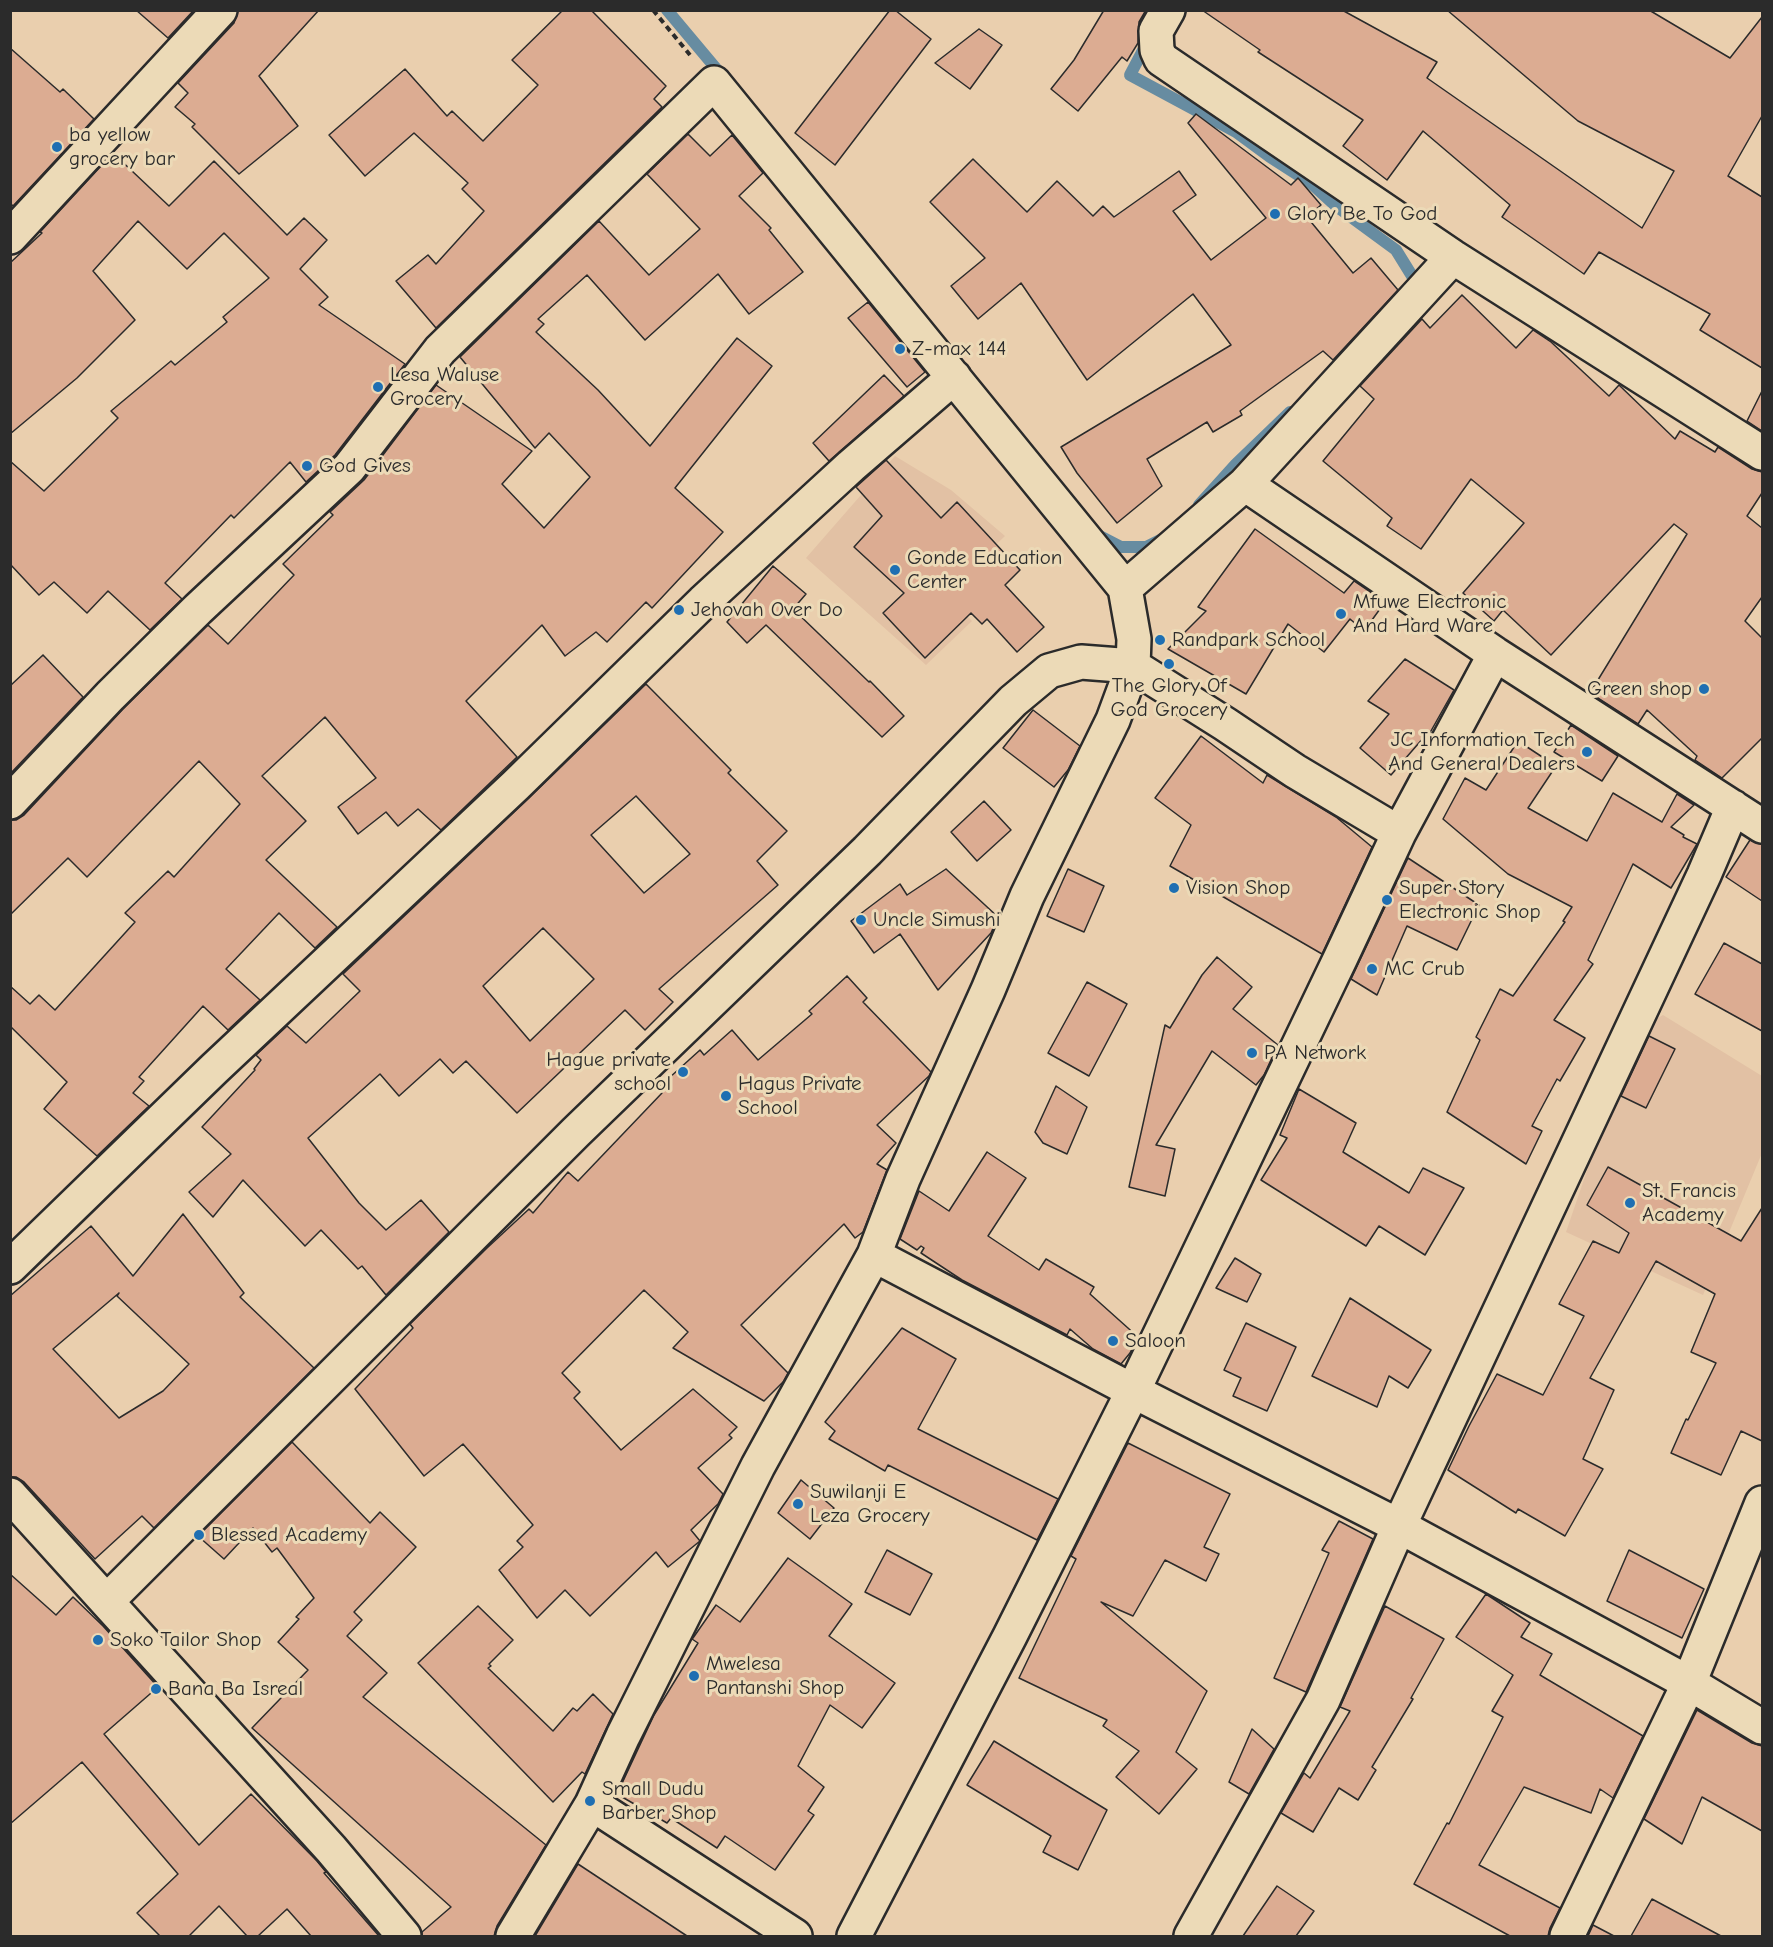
<!DOCTYPE html>
<style>
body{margin:0}
#map{position:relative;width:1773px;height:1947px;overflow:hidden;background:#eacfae;font-family:"Comic Neue",sans-serif}
canvas{display:block}
.frame{position:absolute;inset:0;border:12px solid #2b2b2b;pointer-events:none}
</style>
<div id="map">
<canvas width="1773" height="1947"></canvas>
<div class="frame"></div>
</div>
<script>
const ctx = document.querySelector('canvas').getContext('2d');
ctx.lineJoin = 'round';
function fill(path, color) { ctx.fillStyle = color; ctx.fill(path, 'evenodd'); }
const shape = rows => new Path2D(rows.map(r => 'M' + r).join(''));
function trace(path, color, width, dash) { ctx.strokeStyle = color; ctx.lineWidth = width; ctx.lineCap = dash ? 'butt' : 'round'; ctx.setLineDash(dash || []); ctx.stroke(path); }
function write(font, color, halo, rows, align = 'center') {
  ctx.font = font + ' "Comic Neue",sans-serif'; ctx.lineWidth = 6; ctx.setLineDash([]); ctx.textBaseline = 'middle'; ctx.strokeStyle = halo; ctx.fillStyle = color; for (const [text, x, y, turn = 0] of rows) {
    ctx.save(); ctx.translate(x, y); ctx.rotate((+turn || 0) * Math.PI / 180); ctx.textAlign = isNaN(turn) ? turn : align; if (halo) ctx.strokeText(text, 0, 0); ctx.fillText(text, 0, 0); ctx.restore();
  }
}
const built = shape([
 [895,456,951,490,1005,536,948,591,935,584,972,621,926,665,806,558],
 [1663,1015,1762,1076,1762,1153,1703,1295,1566,1232,1605,1118,1651,1022]
]);
const stream = shape([
 [667,10,724,78],
 [1149,39,1130,75,1236,132,1270,157,1312,184,1336,206,1396,250,1417,284,1412,290],
 [1199,505,1236,464,1290,412],
 [1094,533,1121,547,1146,547,1162,539]
]);
const building = shape([
 [136,10,194,10,168,38,136,10],
 [238,10,319,10,259,76,298,126,239,174,192,127,195,124,175,107,188,93,178,83,234,23,238,10],
 [563,10,591,10,666,86,654,99,662,107,436,328,396,281,428,255,436,264,484,211,462,189,468,183,414,133,365,176,329,135,405,69,447,116,452,111,483,141,538,85,512,60,563,10],
 [890,10,895,10,931,39,835,165,795,133,890,10],
 [1104,10,1146,10,1139,22,1138,43,1127,61,1122,57,1078,111,1051,89,1074,60,1104,10],
 [1202,10,1342,10,1437,62,1427,78,1642,228,1674,171,1578,121,1447,10,1649,10,1730,58,1762,17,1762,116,1728,176,1762,197,1762,368,1700,330,1710,314,1599,252,1584,274,1502,217,1510,205,1423,131,1387,180,1343,146,1363,120,1258,52,1260,50,1202,10],
 [979,29,1002,45,970,89,935,63,979,29],
 [10,48,60,92,63,89,94,119,13,206,10,203,10,48],
 [1196,114,1291,185,1298,178,1321,205,1307,217,1353,273,1371,258,1398,290,1333,360,1323,351,1240,411,1242,415,1213,432,1207,422,1147,459,1162,486,1117,523,1077,473,1061,447,1231,345,1193,294,1087,380,1021,283,978,319,951,286,985,258,930,202,973,159,1027,212,1057,181,1093,216,1103,206,1114,217,1179,171,1196,195,1173,211,1211,260,1266,218,1188,123,1196,114],
 [688,134,710,156,732,135,763,173,739,196,771,228,769,230,803,272,749,314,718,274,645,340,587,275,538,319,544,324,536,332,598,390,650,446,737,338,772,366,675,488,723,532,652,608,646,602,607,642,596,632,565,656,542,625,466,701,517,757,441,830,418,809,398,826,386,812,358,834,338,807,376,778,325,717,262,776,306,821,266,860,337,927,315,948,279,913,226,969,260,1000,228,1030,203,1006,139,1077,144,1081,133,1093,149,1106,97,1156,44,1109,67,1082,10,1026,10,986,30,1004,39,995,55,1010,135,922,125,913,168,871,174,877,240,804,199,761,87,877,68,858,10,915,10,820,16,820,24,815,123,709,208,625,228,644,294,575,283,564,333,515,330,512,364,480,436,385,532,451,502,484,544,528,590,477,549,433,535,448,460,357,599,221,649,275,700,229,647,174,688,134],
 [113,153,169,206,214,161,287,235,304,218,327,240,300,269,328,297,319,305,405,364,335,455,306,482,290,462,234,518,231,515,165,583,182,599,150,630,108,591,87,613,54,582,39,595,10,564,10,461,44,491,118,418,111,411,171,361,175,365,227,322,223,317,269,278,224,233,187,269,138,221,93,271,135,320,77,378,10,434,10,263,42,233,40,232,113,153],
 [1462,295,1516,348,1533,330,1551,342,1609,396,1619,385,1675,439,1680,431,1715,452,1718,447,1752,469,1762,472,1762,493,1747,516,1762,528,1762,597,1745,621,1762,638,1762,738,1722,778,1695,760,1697,756,1647,710,1638,724,1590,693,1687,534,1674,524,1551,655,1503,610,1494,621,1463,593,1524,523,1471,479,1421,549,1387,526,1392,518,1323,461,1374,399,1360,386,1422,319,1430,328,1462,295],
 [868,302,925,372,907,387,848,318,868,302],
 [884,375,904,396,829,461,813,443,884,375],
 [1762,391,1762,431,1747,421,1762,391],
 [886,460,941,518,957,502,1020,570,1005,585,1044,627,1017,652,987,619,982,624,971,613,925,658,883,613,904,593,854,547,882,516,856,487,886,460],
 [1255,529,1344,593,1354,581,1385,602,1364,631,1350,619,1324,652,1288,624,1246,694,1168,649,1206,611,1198,607,1255,529],
 [773,566,806,594,793,609,869,682,870,681,904,716,882,737,766,625,747,643,727,622,773,566],
 [43,655,83,697,10,774,10,686,43,655],
 [1405,659,1454,690,1427,738,1425,736,1391,775,1360,748,1389,714,1368,701,1405,659],
 [646,684,731,770,728,773,787,831,757,861,778,885,659,989,673,1002,645,1030,625,1010,517,1113,466,1061,453,1073,440,1059,399,1096,380,1074,308,1138,359,1203,386,1230,421,1200,449,1232,386,1295,362,1266,358,1269,321,1230,305,1246,243,1180,213,1217,189,1192,231,1154,202,1127,255,1070,254,1069,261,1060,256,1055,287,1026,306,1043,360,991,343,974,529,798,646,684],
 [636,796,690,854,644,893,591,835,636,796],
 [543,928,594,979,530,1041,483,986,543,928],
 [1033,710,1080,746,1068,770,1054,787,1003,748,1033,710],
 [1571,725,1618,756,1602,781,1554,752,1571,725],
 [1201,736,1263,783,1267,775,1336,817,1372,847,1322,954,1170,866,1191,825,1155,798,1201,736],
 [1518,741,1556,766,1528,808,1587,841,1613,793,1662,822,1677,794,1694,805,1671,827,1684,835,1683,837,1697,844,1671,888,1633,864,1588,960,1593,964,1554,1020,1585,1038,1560,1081,1557,1079,1532,1126,1542,1131,1526,1164,1447,1112,1480,1040,1476,1037,1500,989,1513,996,1565,922,1563,921,1572,907,1508,874,1443,819,1465,778,1486,790,1518,741],
 [984,801,1011,830,977,861,951,832,984,801],
 [1750,840,1762,844,1762,901,1726,877,1750,840],
 [1408,858,1479,905,1457,950,1407,926,1377,995,1351,979,1408,858],
 [946,869,998,917,991,933,938,990,900,934,874,953,851,921,900,884,907,895,946,869],
 [1068,869,1104,886,1084,932,1047,916,1068,869],
 [1724,943,1762,964,1762,1031,1695,994,1724,943],
 [1217,957,1252,987,1233,1009,1278,1045,1264,1075,1256,1085,1212,1051,1156,1145,1175,1149,1165,1196,1129,1187,1165,1025,1170,1028,1202,975,1217,957],
 [847,976,867,998,863,1002,931,1072,929,1076,877,1125,896,1143,877,1164,887,1170,863,1232,855,1238,844,1224,741,1325,788,1373,783,1382,764,1401,673,1348,688,1332,644,1290,562,1373,580,1392,574,1398,621,1450,693,1389,737,1427,729,1435,732,1438,698,1468,723,1494,718,1504,691,1530,700,1541,668,1567,656,1552,590,1616,565,1590,537,1618,499,1570,523,1547,517,1541,533,1525,463,1444,424,1476,355,1389,413,1328,410,1324,487,1248,529,1209,533,1213,568,1172,578,1181,662,1093,658,1088,700,1050,704,1055,732,1030,758,1060,812,1014,809,1011,847,976],
 [1087,982,1127,1004,1089,1076,1048,1053,1087,982],
 [1649,1036,1675,1049,1646,1108,1621,1096,1649,1036],
 [1056,1086,1087,1107,1067,1154,1043,1143,1035,1132,1056,1086],
 [1299,1089,1356,1123,1343,1152,1409,1193,1423,1168,1464,1188,1425,1255,1379,1226,1366,1246,1261,1180,1287,1138,1280,1135,1299,1089],
 [987,1152,1026,1178,988,1236,1039,1270,1046,1259,1094,1287,1090,1294,1138,1337,1130,1353,1121,1364,1093,1349,1070,1329,1067,1335,962,1280,921,1253,924,1248,921,1246,917,1250,900,1239,919,1191,949,1211,987,1152],
 [1608,1167,1741,1241,1762,1208,1762,1441,1741,1431,1721,1475,1671,1453,1686,1419,1688,1420,1716,1363,1691,1352,1715,1294,1656,1261,1590,1378,1614,1390,1583,1459,1603,1469,1565,1536,1518,1509,1516,1513,1448,1470,1469,1426,1497,1374,1543,1395,1584,1316,1559,1304,1593,1241,1619,1253,1629,1233,1587,1205,1608,1167],
 [183,1214,244,1293,240,1297,314,1368,154,1528,142,1516,95,1559,24,1482,16,1477,10,1477,10,1296,91,1226,133,1276,183,1214],
 [119,1293,117,1296,189,1364,163,1391,119,1418,53,1349,119,1293],
 [1235,1258,1261,1274,1247,1302,1216,1288,1235,1258],
 [1350,1298,1431,1350,1408,1388,1389,1376,1377,1407,1312,1376,1350,1298],
 [1246,1323,1296,1347,1267,1411,1233,1396,1241,1378,1224,1370,1246,1323],
 [902,1328,956,1359,918,1429,1058,1499,1037,1540,888,1465,885,1471,829,1439,835,1431,825,1422,902,1328],
 [292,1442,370,1523,380,1512,416,1547,354,1612,362,1620,347,1636,387,1673,363,1697,546,1845,497,1926,494,1936,422,1936,422,1932,451,1907,252,1728,308,1670,278,1642,299,1619,296,1617,314,1598,277,1548,272,1552,253,1528,224,1559,198,1536,292,1442],
 [1128,1443,1230,1494,1204,1547,1219,1554,1206,1581,1165,1560,1133,1616,1101,1602,1207,1691,1176,1752,1197,1769,1159,1814,1116,1777,1139,1751,1103,1726,1107,1720,1019,1678,1076,1559,1071,1556,1128,1443],
 [801,1480,834,1508,810,1539,778,1513,801,1480],
 [1339,1521,1373,1539,1306,1692,1274,1678,1329,1553,1322,1550,1339,1521],
 [887,1550,932,1574,910,1615,865,1592,887,1550],
 [1629,1550,1704,1589,1682,1638,1607,1601,1629,1550],
 [788,1558,852,1604,829,1636,895,1683,862,1728,830,1705,798,1766,824,1787,808,1811,814,1815,775,1870,725,1836,717,1848,671,1818,667,1823,617,1794,654,1715,698,1643,692,1639,693,1638,716,1605,740,1622,788,1558],
 [10,1574,56,1615,73,1597,103,1626,158,1687,104,1734,199,1845,251,1794,317,1861,326,1872,324,1873,379,1936,311,1936,287,1909,258,1936,247,1936,219,1906,189,1936,160,1936,137,1913,178,1874,82,1762,10,1824,10,1574],
 [1486,1594,1530,1623,1521,1637,1552,1654,1540,1675,1643,1736,1613,1798,1600,1789,1591,1813,1524,1787,1479,1865,1560,1908,1550,1928,1548,1936,1510,1936,1414,1884,1447,1823,1449,1824,1503,1717,1492,1711,1513,1675,1456,1637,1486,1594],
 [478,1606,513,1640,489,1664,491,1666,488,1668,553,1731,573,1708,577,1711,593,1694,613,1714,585,1774,582,1772,553,1802,418,1663,478,1606],
 [1385,1606,1444,1639,1411,1698,1413,1699,1372,1767,1376,1770,1358,1800,1339,1788,1313,1832,1281,1813,1304,1773,1310,1778,1350,1711,1340,1707,1385,1606],
 [1697,1710,1752,1743,1762,1746,1762,1831,1702,1797,1682,1844,1644,1819,1697,1710],
 [1252,1729,1274,1749,1249,1794,1229,1782,1252,1729],
 [994,1741,1107,1810,1078,1870,1043,1852,1051,1836,967,1785,994,1741],
 [578,1864,687,1936,535,1936,578,1864],
 [1277,1886,1314,1911,1296,1936,1243,1936,1277,1886],
 [1652,1899,1721,1936,1631,1936,1652,1899],
 [1593,1925,1614,1936,1588,1936,1593,1925]
]);
const path = shape([
 [653,10,690,55]
]);
const minor = shape([
 [1168,10,1156,31,1157,50,1161,59,1453,257,1762,453],
 [10,237,220,10],
 [1245,484,1495,654,1762,826],
 [1125,588,1245,484,1453,257],
 [10,802,110,696,198,609,349,468,440,350,714,83,1125,588,1134,639,1133,666,1113,720,1027,896,988,990,903,1179,874,1255,758,1466,623,1736,592,1804,513,1936],
 [874,1255,1133,1391,1399,1526,1689,1683,1762,1727],
 [10,1267,214,1069,516,785,703,602,851,466,954,377],
 [10,1495,331,1849,404,1936],
 [108,1600,576,1132,867,851,1013,701,1049,671,1081,662,1133,666,1225,724,1295,771,1399,833],
 [592,1804,795,1936],
 [854,1936,1010,1636,1133,1391,1341,957,1399,833,1495,654],
 [1191,1936,1323,1700,1399,1526,1704,875,1733,807],
 [1567,1936,1689,1683,1762,1503]
]);
const markers = [
 [57,147,6,"#1f6fb2"],
 [1275,214,6,"#1f6fb2"],
 [900,349,6,"#1f6fb2"],
 [378,387,6,"#1f6fb2"],
 [307,466,6,"#1f6fb2"],
 [895,570,6,"#1f6fb2"],
 [679,610,6,"#1f6fb2"],
 [1341,614,6,"#1f6fb2"],
 [1160,640,6,"#1f6fb2"],
 [1169,664,6,"#1f6fb2"],
 [1704,689,6,"#1f6fb2"],
 [1587,752,6,"#1f6fb2"],
 [1174,888,6,"#1f6fb2"],
 [1387,900,6,"#1f6fb2"],
 [861,920,6,"#1f6fb2"],
 [1372,969,6,"#1f6fb2"],
 [1252,1053,6,"#1f6fb2"],
 [683,1072,6,"#1f6fb2"],
 [726,1096,6,"#1f6fb2"],
 [1630,1203,6,"#1f6fb2"],
 [1113,1341,6,"#1f6fb2"],
 [798,1504,6,"#1f6fb2"],
 [199,1535,6,"#1f6fb2"],
 [98,1640,6,"#1f6fb2"],
 [694,1676,6,"#1f6fb2"],
 [156,1689,6,"#1f6fb2"],
 [590,1801,6,"#1f6fb2"]
];
const poiNames = [
 ["ba yellow",69,135],
 ["grocery bar",69,159],
 ["Glory Be To God",1287,214],
 ["Z-max 144",912,349],
 ["Lesa Waluse",390,375],
 ["Grocery",390,399],
 ["God Gives",319,466],
 ["Gonde Education",907,558],
 ["Center",907,582],
 ["Mfuwe Electronic",1353,602],
 ["And Hard Ware",1353,626],
 ["Jehovah Over Do",691,610],
 ["Randpark School",1172,640],
 ["The Glory Of",1169,686,"center"],
 ["God Grocery",1169,710,"center"],
 ["Green shop",1692,689,"right"],
 ["JC Information Tech",1575,740,"right"],
 ["And General Dealers",1575,764,"right"],
 ["Vision Shop",1186,888],
 ["Super Story",1399,888],
 ["Electronic Shop",1399,912],
 ["Uncle Simushi",873,920],
 ["MC Crub",1384,969],
 ["PA Network",1264,1053],
 ["Hague private",671,1060,"right"],
 ["school",671,1084,"right"],
 ["Hagus Private",738,1084],
 ["School",738,1108],
 ["St. Francis",1642,1191],
 ["Academy",1642,1215],
 ["Saloon",1125,1341],
 ["Suwilanji E",810,1492],
 ["Leza Grocery",810,1516],
 ["Blessed Academy",211,1535],
 ["Soko Tailor Shop",110,1640],
 ["Mwelesa",706,1664],
 ["Pantanshi Shop",706,1688],
 ["Bana Ba Isreal",168,1689],
 ["Small Dudu",602,1789],
 ["Barber Shop",602,1813]
];
fill(built, '#e2c1a4');
trace(stream, '#678ca1', 12);
fill(building, '#dcac92');
trace(building, '#2b2b2b', 1.5);
trace(minor, '#2b2b2b', 38);
trace(path, '#2b2b2b', 4, [6, 4.5]);
trace(minor, '#ecdab7', 33);
for (const [x, y, r, color] of markers) { const dot = new Path2D(); dot.arc(x, y, r, 0, 2 * Math.PI); ctx.fillStyle = color; ctx.fill(dot); trace(dot, '#ecdab7', 2); }
write('21px', '#2b2b2b', '#ecdab7', poiNames, 'left');
</script>
